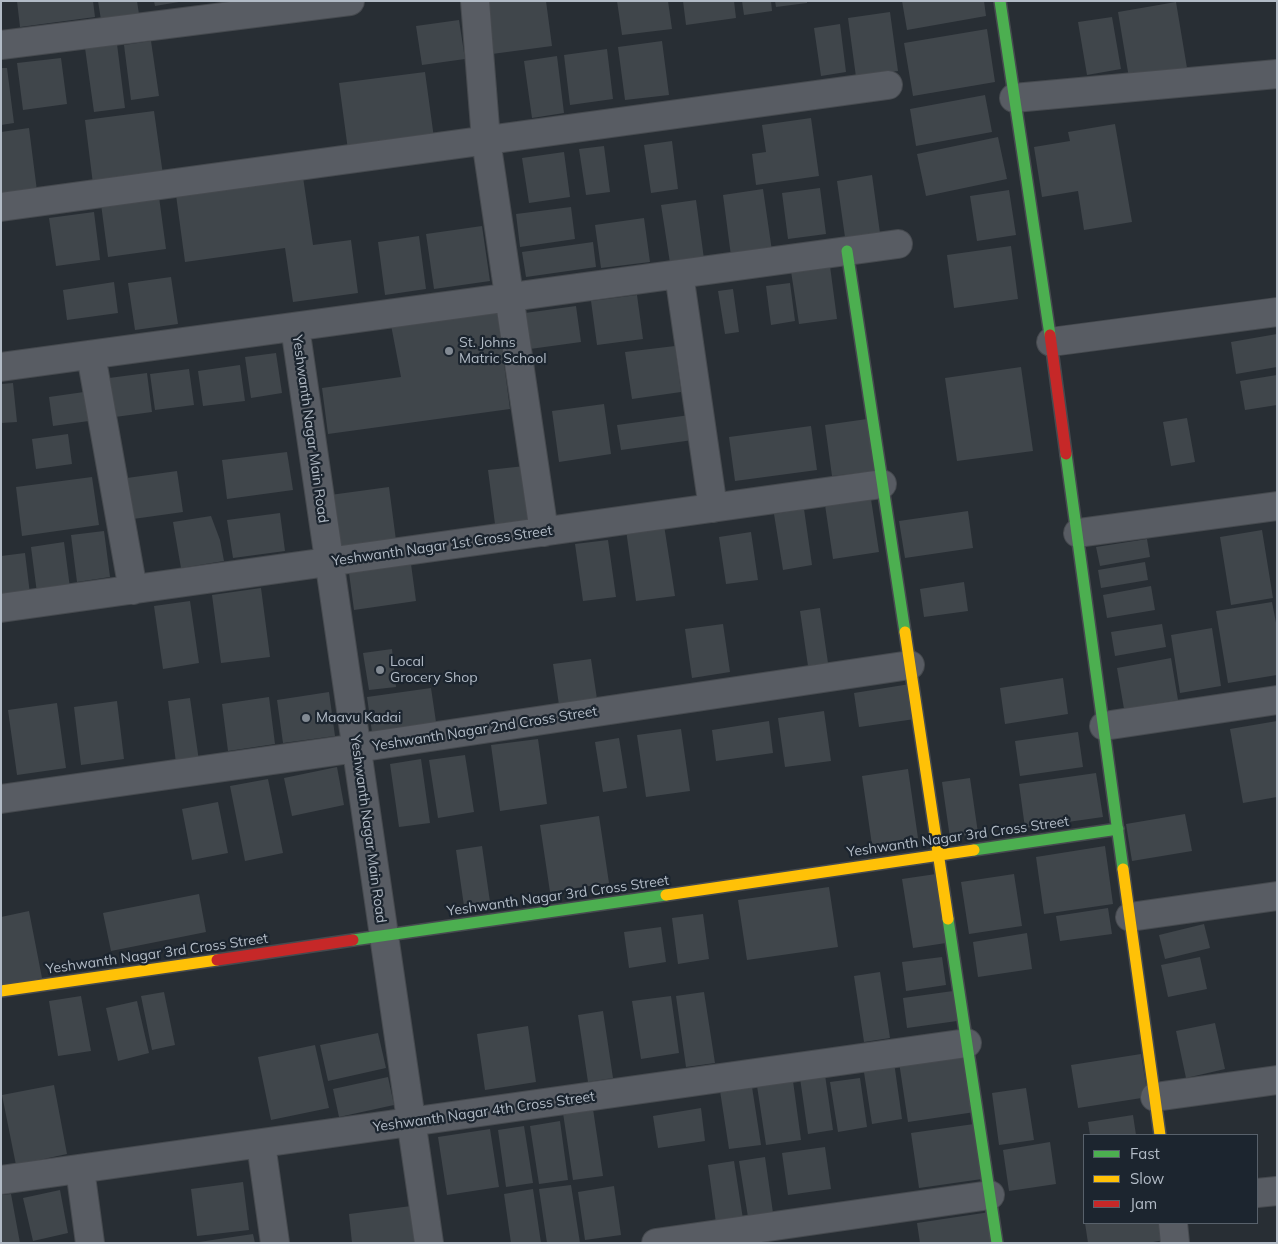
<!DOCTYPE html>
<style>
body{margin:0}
#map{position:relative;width:1278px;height:1244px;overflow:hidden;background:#282e34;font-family:Mulish,sans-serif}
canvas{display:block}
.frame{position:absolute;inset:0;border:2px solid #b2bbc6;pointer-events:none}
.legend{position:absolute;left:1083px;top:1134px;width:175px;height:90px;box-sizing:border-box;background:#1c252f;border:1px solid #58616b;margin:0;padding:6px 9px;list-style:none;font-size:15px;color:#b2bbc6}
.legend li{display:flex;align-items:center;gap:10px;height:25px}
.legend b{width:25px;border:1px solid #58616b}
</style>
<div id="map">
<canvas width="1278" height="1244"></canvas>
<div class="frame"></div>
<ul class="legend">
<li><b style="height:6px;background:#4caf50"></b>Fast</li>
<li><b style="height:6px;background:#ffc107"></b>Slow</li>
<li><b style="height:6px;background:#c62828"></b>Jam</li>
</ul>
</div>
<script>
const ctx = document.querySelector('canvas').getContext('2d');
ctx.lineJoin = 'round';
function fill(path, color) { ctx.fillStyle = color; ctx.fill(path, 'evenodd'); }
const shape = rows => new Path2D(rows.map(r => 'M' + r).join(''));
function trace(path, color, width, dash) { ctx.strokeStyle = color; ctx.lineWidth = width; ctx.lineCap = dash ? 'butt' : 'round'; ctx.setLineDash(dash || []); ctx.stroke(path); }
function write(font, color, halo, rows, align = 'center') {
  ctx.font = font + ' Mulish,sans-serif'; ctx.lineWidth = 4.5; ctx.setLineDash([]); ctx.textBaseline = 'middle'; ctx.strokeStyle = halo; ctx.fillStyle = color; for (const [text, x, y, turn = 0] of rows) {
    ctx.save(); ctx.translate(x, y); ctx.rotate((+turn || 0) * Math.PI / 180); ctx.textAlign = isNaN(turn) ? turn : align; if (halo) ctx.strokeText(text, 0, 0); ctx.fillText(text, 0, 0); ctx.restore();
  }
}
const building = shape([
 [17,1,93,1,95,17,20,27],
 [98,1,137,1,139,14,101,20],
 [154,1,179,1,179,2,155,6],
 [485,1,546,1,552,46,492,54],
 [617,1,668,1,672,29,622,35],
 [683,1,734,1,736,18,686,25],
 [742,1,771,1,772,11,744,15],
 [775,1,807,1,807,3,776,7],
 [902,1,984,1,986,16,907,30],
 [1176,2,1188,74,1130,84,1118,12],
 [890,12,898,71,856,77,848,18],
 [1112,17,1121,69,1087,75,1078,22],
 [459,20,465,59,422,65,416,26],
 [840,24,846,72,821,76,814,28],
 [987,29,995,82,913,96,904,43],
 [151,41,159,96,131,100,124,45],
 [662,41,669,95,625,100,618,47],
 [117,44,125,108,94,112,85,48],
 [607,49,613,99,570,105,564,55],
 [557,56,564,113,532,118,524,61],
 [61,58,67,104,23,110,17,63],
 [1,68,7,68,14,123,1,125],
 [425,72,434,138,348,150,339,83],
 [985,95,992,132,916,146,910,109],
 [154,111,163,175,93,184,85,120],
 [811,118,819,176,756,185,752,154,766,152,762,125],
 [1115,124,1132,222,1084,230,1078,191,1042,197,1034,147,1070,141,1068,132],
 [29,128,37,191,1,196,1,132],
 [998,137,1007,179,926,196,917,154],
 [672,141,678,189,651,193,644,145],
 [604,146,610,192,586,195,579,149],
 [564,152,570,197,529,203,522,158],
 [872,175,880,233,845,237,837,181],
 [303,177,313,245,351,240,358,293,293,302,285,248,185,262,176,195],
 [820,188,826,234,788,239,782,193],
 [763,189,772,251,731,256,723,195],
 [1009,190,1016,235,977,241,970,196],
 [159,197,166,249,108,257,101,204],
 [696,200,704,259,670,263,661,205],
 [571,207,575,239,520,247,516,214],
 [94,212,100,260,56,266,49,218],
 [644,218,650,262,601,268,595,225],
 [482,226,490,281,434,289,426,234],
 [419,236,426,289,385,295,378,242],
 [593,242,596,267,526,277,522,252],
 [1011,246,1018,299,954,308,947,255],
 [830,266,837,319,799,324,791,271],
 [171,277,178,324,135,330,128,283],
 [114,282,118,313,67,320,63,290],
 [790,283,795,321,771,325,766,286],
 [733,289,739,332,725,334,718,291],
 [637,295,643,339,597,345,591,301],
 [576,306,581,342,530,349,525,313],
 [497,311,510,409,328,434,322,388,401,377,391,325],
 [1277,334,1277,367,1236,374,1231,342],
 [675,346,681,392,632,399,625,352],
 [276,353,282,393,251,398,245,357],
 [240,365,245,401,203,406,198,371],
 [1021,367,1033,451,957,461,945,378],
 [189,369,194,405,155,410,150,374],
 [147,373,152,412,115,417,109,378],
 [1277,375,1277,405,1245,410,1240,381],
 [13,383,17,422,1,423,1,384],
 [91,391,96,420,53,426,49,397],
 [604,404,611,454,559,462,552,411],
 [697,414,700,439,621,450,617,425],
 [1187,418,1195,462,1171,466,1163,422],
 [867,419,874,471,832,476,825,425],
 [811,426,817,470,735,481,729,437],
 [68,434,72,464,36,469,32,439],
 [287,452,293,490,227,499,222,460],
 [525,466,532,519,495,524,488,470],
 [177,471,183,512,133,519,127,478],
 [92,477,99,525,22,536,16,487],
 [389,487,397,548,339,556,330,495],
 [871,499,879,552,833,559,825,505],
 [804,509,812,565,783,570,774,514],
 [968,511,973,548,905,558,899,521],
 [280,513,285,551,233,558,227,520],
 [211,516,220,540,224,561,181,568,173,522],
 [664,525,675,596,636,601,626,530],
 [1262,530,1273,598,1231,605,1220,537],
 [104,531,110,577,77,582,71,535],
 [751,532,758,580,726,584,719,537],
 [1147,539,1150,557,1100,566,1096,547],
 [608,540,616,597,583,601,575,544],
 [64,542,70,588,37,593,31,547],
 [25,553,30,594,1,598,1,556],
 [1145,562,1148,580,1101,588,1098,570],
 [411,564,416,601,354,610,349,573],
 [964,582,968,611,924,617,920,589],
 [1151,586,1155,610,1107,618,1103,595],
 [261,588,270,657,221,663,212,595],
 [190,601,199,663,163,669,154,606],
 [1272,602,1277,628,1277,675,1228,683,1216,611],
 [820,608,828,663,808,666,800,611],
 [723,624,730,672,692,678,685,629],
 [1162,624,1166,647,1115,656,1111,632],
 [1212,628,1221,686,1180,693,1171,635],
 [392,649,396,687,369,690,363,653],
 [1171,658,1178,700,1124,709,1117,668],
 [591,659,597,699,559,705,553,664],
 [1063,678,1068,714,1005,724,1000,688],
 [910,684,915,719,859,727,854,693],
 [431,688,436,722,372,732,367,697],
 [329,692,335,736,283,743,277,700],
 [269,697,275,744,228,751,222,704],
 [190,698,199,761,176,763,168,701],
 [117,701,124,759,81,765,74,707],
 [57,703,66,768,17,775,8,710],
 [824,711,831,761,785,767,778,718],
 [769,721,773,753,716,761,712,730],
 [1277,721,1277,797,1243,803,1230,729],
 [681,729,690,791,646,797,637,735],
 [1078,732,1083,767,1020,776,1015,741],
 [619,738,627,788,603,792,595,742],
 [538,739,547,804,500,811,491,745],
 [465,755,474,812,438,818,429,760],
 [421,759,430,823,399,827,390,764],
 [337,767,344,805,292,816,284,778],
 [908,769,918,838,872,845,862,776],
 [1096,773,1103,817,1025,828,1019,784],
 [970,778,978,833,950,838,942,782],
 [268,779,283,853,245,861,230,786],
 [218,802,228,853,192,860,182,809],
 [1185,814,1192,851,1132,861,1126,824],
 [599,816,609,883,550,892,540,825],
 [482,846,490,902,464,906,456,850],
 [1105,846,1113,904,1044,914,1036,857],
 [936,874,946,943,913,948,902,879],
 [1014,874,1022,926,969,934,961,882],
 [829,887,838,947,747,960,738,900],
 [199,894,206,932,111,951,103,913],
 [1108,908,1112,934,1060,941,1056,916],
 [29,911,42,978,1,986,1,917],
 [703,914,709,959,678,964,672,918],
 [1204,924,1210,948,1165,959,1159,935],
 [661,927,666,962,629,968,624,932],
 [1027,933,1032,969,978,977,973,942],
 [942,957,946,985,906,991,902,962],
 [1200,957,1207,989,1168,997,1161,965],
 [880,972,890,1038,864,1042,854,976],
 [953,991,957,1021,907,1028,903,998],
 [164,992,175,1045,152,1050,141,996],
 [704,992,715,1063,686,1067,676,996],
 [81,996,91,1051,58,1056,49,1001],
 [671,996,679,1053,641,1059,632,1001],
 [137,1001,149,1053,118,1061,106,1008],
 [603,1011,613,1078,588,1082,578,1015],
 [1215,1023,1225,1069,1186,1078,1176,1031],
 [528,1026,536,1082,485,1090,477,1034],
 [378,1033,386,1068,328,1081,320,1045],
 [315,1045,329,1108,271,1120,258,1057],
 [966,1053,975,1112,908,1122,899,1062],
 [1141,1054,1148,1097,1078,1108,1071,1065],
 [894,1062,902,1119,872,1124,863,1066],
 [825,1075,833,1130,808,1134,800,1078],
 [388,1077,394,1105,339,1117,333,1089],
 [860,1078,867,1127,838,1132,830,1082],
 [793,1081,801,1140,766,1145,757,1086],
 [54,1085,67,1154,16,1165,2,1095],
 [752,1087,761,1145,729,1149,720,1091],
 [1026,1088,1034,1140,999,1145,992,1093],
 [701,1108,705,1141,658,1148,653,1116],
 [593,1109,603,1176,573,1180,563,1113],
 [1133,1115,1136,1135,1090,1135,1088,1122],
 [560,1121,568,1180,539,1184,530,1126],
 [974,1124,982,1179,919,1188,911,1133],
 [524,1126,533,1183,506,1187,498,1130],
 [490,1129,499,1187,447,1195,438,1137],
 [1050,1142,1056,1184,1009,1191,1003,1150],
 [825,1147,831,1189,788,1195,782,1153],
 [765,1157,773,1213,748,1217,739,1161],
 [734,1161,743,1219,716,1223,708,1165],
 [243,1182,249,1230,197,1236,191,1189],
 [571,1185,580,1243,547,1243,539,1189],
 [614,1186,621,1235,585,1240,578,1192],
 [533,1189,541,1243,511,1243,504,1194],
 [60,1190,68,1233,33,1241,23,1198],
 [11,1194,20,1243,1,1243,1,1195],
 [419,1205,424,1243,352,1243,349,1214],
 [990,1212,995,1243,920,1243,917,1223],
 [1085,1223,1161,1223,1164,1240,1148,1243,1088,1243],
 [253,1234,255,1243,199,1243,199,1242]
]);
const street = shape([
 [475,1,486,140,544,532],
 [1,45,350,1],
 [1014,98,1277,74],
 [1,207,888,85],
 [679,274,713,508],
 [295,327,429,1243],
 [1051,342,1277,312],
 [91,355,133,590],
 [1,367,898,244],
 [1078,533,1277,506],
 [1,608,882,484],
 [1104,726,1277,700],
 [1,799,357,748,910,665],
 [1130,917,1277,896],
 [1155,1097,1277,1080],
 [261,1144,275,1243],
 [80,1169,90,1243],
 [1,1180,967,1043],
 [1257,1193,1277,1191],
 [1173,1223,1175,1243],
 [656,1243,990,1195]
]);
const fast = shape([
 [1000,1,1050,335],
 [847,251,905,632],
 [1066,454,1123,869],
 [974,850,1118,829],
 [948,919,997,1243],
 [353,940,666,895]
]);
const slow = shape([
 [905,632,948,919],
 [1123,869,1160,1135],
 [666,895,974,850],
 [1,991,217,960]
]);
const jam = shape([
 [1050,335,1066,454],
 [217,960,353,940]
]);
const markers = [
 [449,351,5,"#828a93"],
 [380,670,5,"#828a93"],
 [306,718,5,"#828a93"]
];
const poiNames = [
 ["St. Johns",459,343],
 ["Matric School",459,359],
 ["Local",390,662],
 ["Grocery Shop",390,678],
 ["Maavu Kadai",316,718]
];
const streetNames = [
 ["Yeshwanth Nagar Main Road",310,429,82],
 ["Yeshwanth Nagar 1st Cross Street",442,546,-8],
 ["Yeshwanth Nagar 2nd Cross Street",485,729,-9],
 ["Yeshwanth Nagar Main Road",368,829,82],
 ["Yeshwanth Nagar 3rd Cross Street",958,837,-8],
 ["Yeshwanth Nagar 3rd Cross Street",558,896,-8],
 ["Yeshwanth Nagar 3rd Cross Street",157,954,-8],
 ["Yeshwanth Nagar 4th Cross Street",484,1112,-8]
];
fill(building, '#40464b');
trace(street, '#464a4f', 30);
trace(fast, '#464a4f', 14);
trace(slow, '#464a4f', 14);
trace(jam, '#464a4f', 14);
trace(street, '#585c63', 28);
trace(fast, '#4caf50', 11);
trace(slow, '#ffc107', 11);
trace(jam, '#c62828', 11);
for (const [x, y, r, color] of markers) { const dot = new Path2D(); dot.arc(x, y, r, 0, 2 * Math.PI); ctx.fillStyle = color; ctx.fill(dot); trace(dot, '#1c252f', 2); }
write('14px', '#b2bbc6', '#1c252f', poiNames, 'left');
write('14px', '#b2bbc6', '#1c252f', streetNames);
</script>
